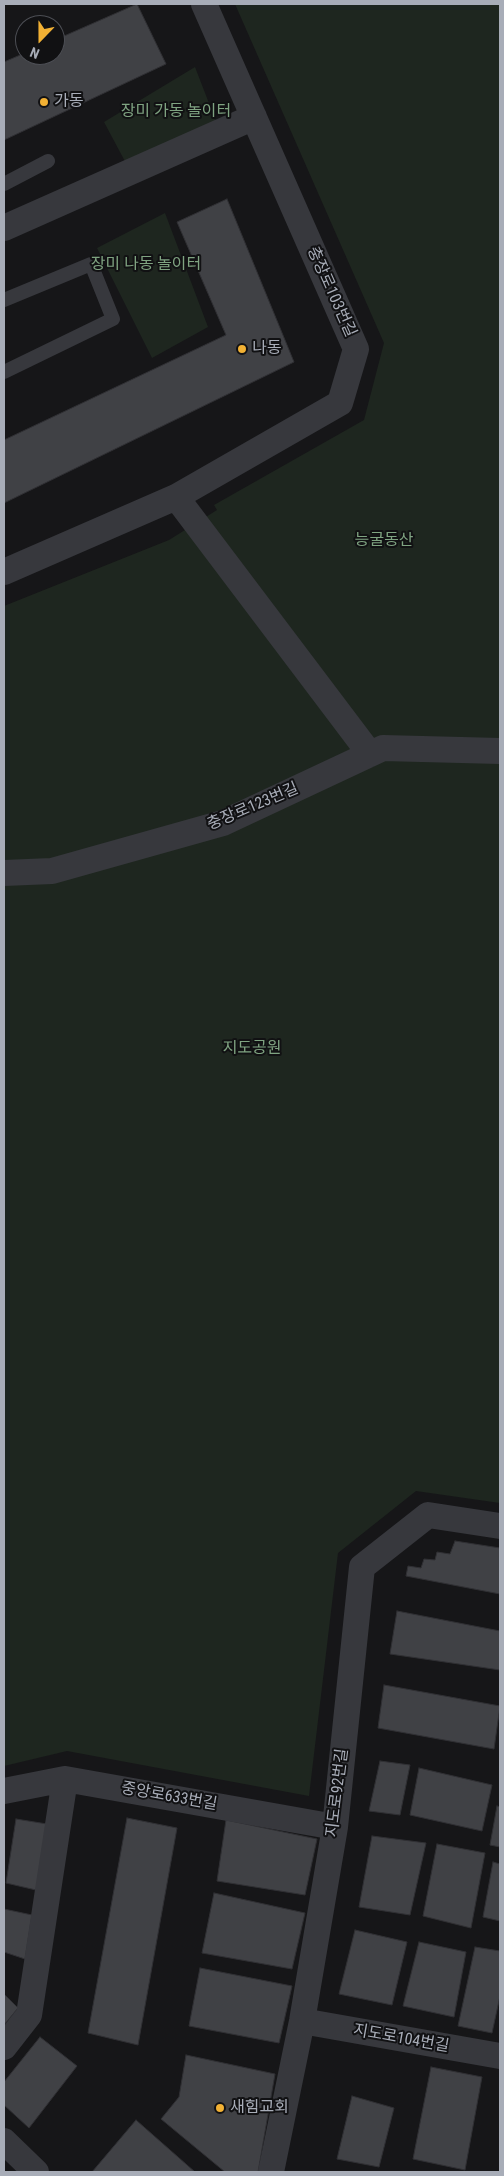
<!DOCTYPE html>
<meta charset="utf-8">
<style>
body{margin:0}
#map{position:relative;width:504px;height:2176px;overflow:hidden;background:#161618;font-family:"Roboto Condensed",sans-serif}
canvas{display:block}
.frame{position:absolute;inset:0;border:5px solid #a8adb8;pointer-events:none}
.north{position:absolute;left:15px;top:15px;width:50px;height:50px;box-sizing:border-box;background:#111113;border:1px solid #4d4f55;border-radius:50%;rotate:202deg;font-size:14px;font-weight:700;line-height:20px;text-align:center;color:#a8adb8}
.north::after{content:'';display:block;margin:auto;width:18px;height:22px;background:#f2b134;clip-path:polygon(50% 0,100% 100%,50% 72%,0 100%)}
</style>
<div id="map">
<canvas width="504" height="2176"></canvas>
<div class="frame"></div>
<div class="north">N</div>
</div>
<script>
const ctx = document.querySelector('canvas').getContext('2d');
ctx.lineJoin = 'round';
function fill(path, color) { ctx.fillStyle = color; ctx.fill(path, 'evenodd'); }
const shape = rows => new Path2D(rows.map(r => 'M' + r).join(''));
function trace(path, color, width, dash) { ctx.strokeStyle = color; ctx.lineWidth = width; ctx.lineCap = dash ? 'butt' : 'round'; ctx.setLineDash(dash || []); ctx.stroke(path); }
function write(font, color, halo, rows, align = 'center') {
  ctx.font = font + ' "Roboto Condensed","Noto Sans KR",sans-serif'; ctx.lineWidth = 4; ctx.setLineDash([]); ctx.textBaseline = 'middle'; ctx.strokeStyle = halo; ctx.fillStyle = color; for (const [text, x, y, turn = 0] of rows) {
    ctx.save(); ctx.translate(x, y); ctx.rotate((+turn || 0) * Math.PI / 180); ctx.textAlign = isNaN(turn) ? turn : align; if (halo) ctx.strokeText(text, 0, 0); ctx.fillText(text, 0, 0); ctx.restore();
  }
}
const green = shape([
 [235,4,500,4,500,1503,416,1491,338,1553,309,1796,67,1751,4,1766,4,606,169,540,217,510,214,505,364,420,384,343],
 [195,67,217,124,128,167,104,122],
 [165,213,208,327,152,358,97,248]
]);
const building = shape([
 [137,4,166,64,4,140,4,62,25,53,25,55,55,55,55,40,137,4],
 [227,199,294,362,4,503,4,440,226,335,177,222,227,199],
 [455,1541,500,1548,500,1594,406,1576,408,1566,421,1568,424,1559,435,1560,437,1552,450,1554,455,1541],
 [397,1611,500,1631,500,1670,390,1654,397,1611],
 [384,1685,500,1706,494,1749,378,1728,384,1685],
 [380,1761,410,1765,400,1815,369,1811,380,1761],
 [419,1768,492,1785,482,1831,410,1815,419,1768],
 [497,1806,500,1807,500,1847,490,1845,497,1806],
 [127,1818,177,1828,138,2045,88,2033,127,1818],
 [16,1819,47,1824,36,1890,6,1883,16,1819],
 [226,1820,317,1839,305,1895,217,1881,226,1820],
 [372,1836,426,1843,410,1915,359,1907,372,1836],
 [437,1844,485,1853,471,1928,423,1916,437,1844],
 [493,1862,500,1864,500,1921,483,1917,493,1862],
 [214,1893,305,1913,292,1969,202,1953,214,1893],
 [4,1909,32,1915,25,1959,4,1952,4,1909],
 [355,1930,407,1942,392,2005,339,1994,355,1930],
 [419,1942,466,1952,454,2017,403,2006,419,1942],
 [475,1947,500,1951,500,1996,492,2033,458,2026,475,1947],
 [200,1968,292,1986,279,2043,189,2026,200,1968],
 [4,1994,18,2008,4,2025,4,1994],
 [40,2037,77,2066,29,2128,4,2105,4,2082,40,2037],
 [186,2055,275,2074,258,2172,225,2172,161,2119,179,2097,186,2055],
 [431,2067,482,2077,465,2170,413,2159,431,2067],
 [352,2096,394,2108,379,2167,337,2159,352,2096],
 [136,2120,195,2172,92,2172,136,2120]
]);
const lane = shape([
 [4,184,48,161],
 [4,300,91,264,113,319,4,372]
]);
const street = shape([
 [4,228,254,117],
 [176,497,370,754],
 [4,572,176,497,340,403,356,349,204,4],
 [4,873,52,871,223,823,383,748,500,751],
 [4,1791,65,1779,335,1827],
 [302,2021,500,2056],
 [4,2047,29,2015,65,1779],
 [4,2141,36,2172],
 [271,2172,302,2021,335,1827,362,1567,428,1515,500,1526]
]);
const markers = [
 [44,102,5,"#f2b134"],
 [242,349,5,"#f2b134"],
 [220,2108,5,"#f2b134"]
];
const poiNames = [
 ["가동",54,102],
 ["나동",252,349],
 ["새힘교회",230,2108]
];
const parkNames = [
 ["장미 가동 놀이터",176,112],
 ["장미 나동 놀이터",146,265],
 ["능굴동산",384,541],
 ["지도공원",252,1049]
];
const streetNames = [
 ["충장로103번길",331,292,66],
 ["충장로123번길",253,807,-23],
 ["지도로92번길",338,1793,-83],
 ["중앙로633번길",169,1797,10],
 ["지도로104번길",401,2039,10]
];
fill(green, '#1e261f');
fill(building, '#404145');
trace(building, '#303034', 1);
trace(lane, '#37383d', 14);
trace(street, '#37383d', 26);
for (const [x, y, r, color] of markers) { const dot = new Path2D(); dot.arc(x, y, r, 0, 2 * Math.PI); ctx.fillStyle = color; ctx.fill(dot); trace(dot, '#111113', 2); }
write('16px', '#a8adb8', '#111113', poiNames, 'left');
write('16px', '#7fa381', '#111113', parkNames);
write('16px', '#a8adb8', '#111113', streetNames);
</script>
